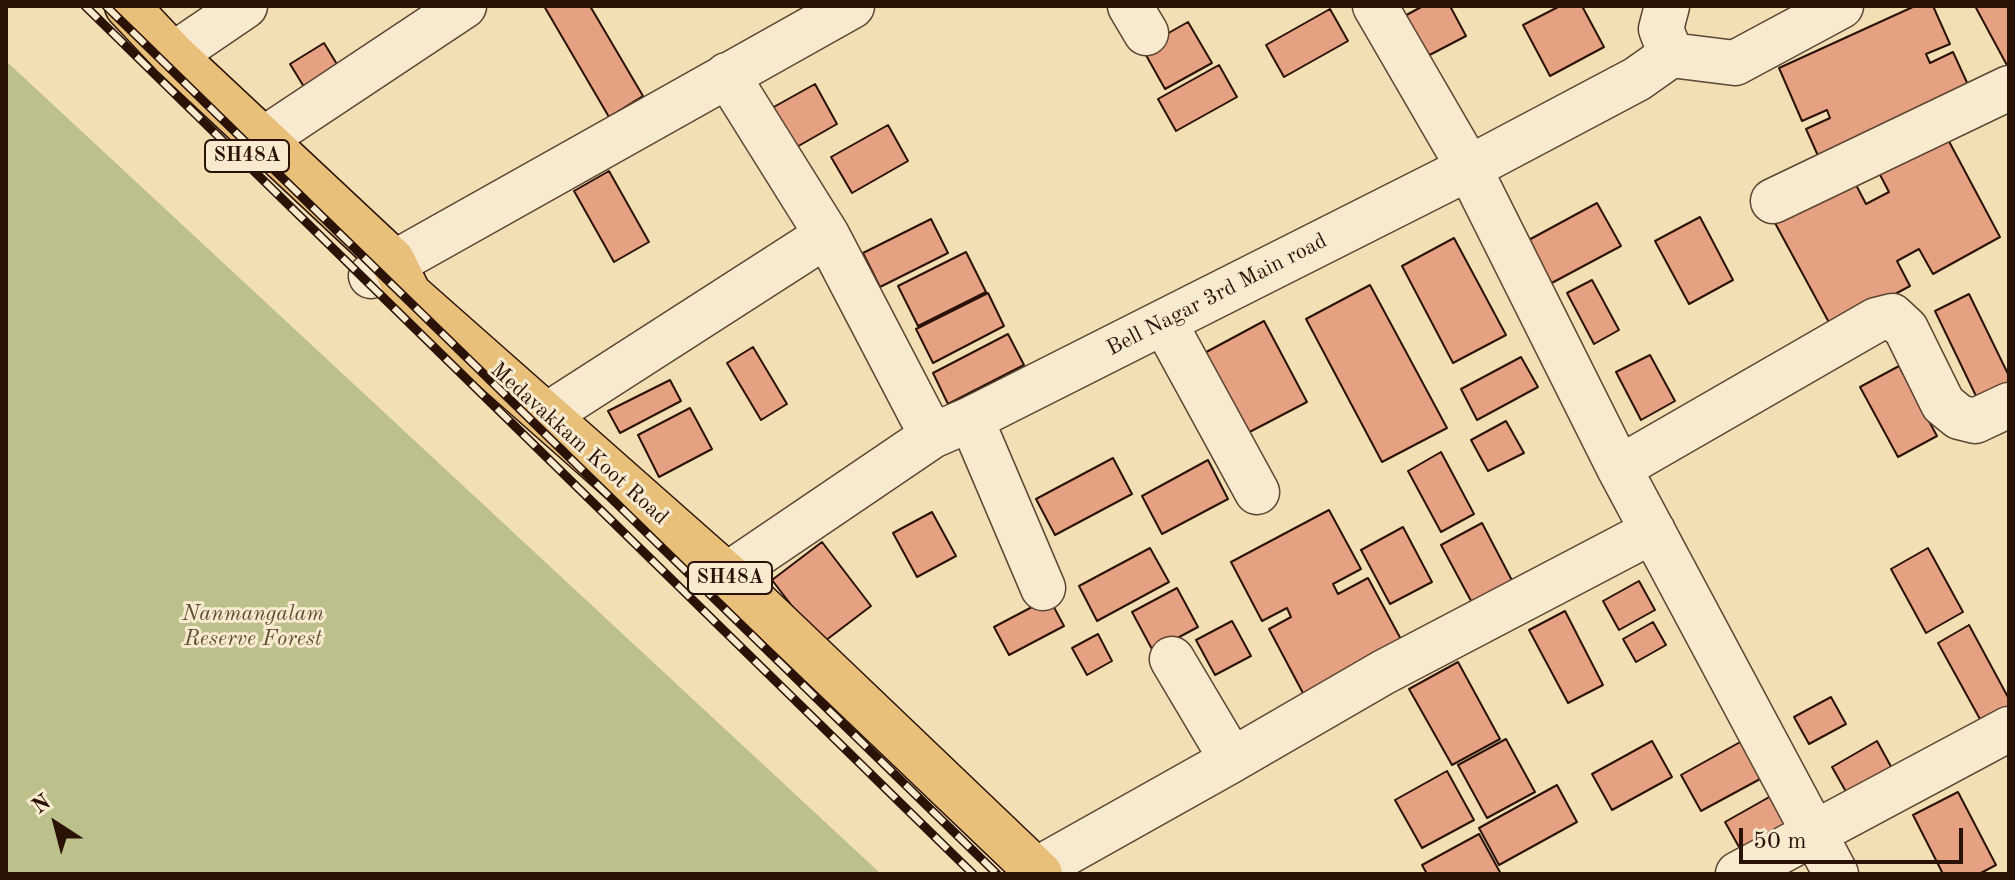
<!DOCTYPE html>
<style>
body{margin:0}
#map{position:relative;width:2015px;height:880px;overflow:hidden;background:#f2dfb4;font-family:"Old Standard TT",serif}
canvas{display:block}
.frame{position:absolute;inset:0;border:8px solid #2a1206;pointer-events:none}
.north{position:absolute;left:16px;top:784px;width:80px;height:80px;-webkit-text-stroke:6px #f7eace;paint-order:stroke;rotate:324deg;font-size:22px;font-weight:700;line-height:32px;text-align:center;color:#2a1206}
.north::after{content:'';display:block;margin:auto;width:28px;height:36px;background:#2a1206;clip-path:polygon(50% 0,100% 100%,50% 72%,0 100%)}
.scale{position:absolute;left:1739px;top:828px;width:224px;height:36px;box-sizing:border-box;border:4px solid #2a1206;border-top:0;padding-left:10px;font-size:24px;line-height:28px;white-space:nowrap;color:#2a1206;-webkit-text-stroke:6px #f7eace;paint-order:stroke}
</style>
<div id="map">
<canvas width="2015" height="880"></canvas>
<div class="frame"></div>
<div class="north">N</div>
<div class="scale">50 m</div>
</div>
<script>
const ctx = document.querySelector('canvas').getContext('2d');
ctx.lineJoin = 'round';
function fill(path, color) { ctx.fillStyle = color; ctx.fill(path, 'evenodd'); }
const shape = rows => new Path2D(rows.map(r => 'M' + r).join(''));
function trace(path, color, width, dash) { ctx.strokeStyle = color; ctx.lineWidth = width; ctx.lineCap = dash ? 'butt' : 'round'; ctx.setLineDash(dash || []); ctx.stroke(path); }
function write(font, color, halo, rows, align = 'center') {
  ctx.font = font + ' "Old Standard TT",serif'; ctx.lineWidth = 6; ctx.setLineDash([]); ctx.textBaseline = 'middle'; ctx.strokeStyle = halo; ctx.fillStyle = color; for (const [text, x, y, turn = 0] of rows) {
    ctx.save(); ctx.translate(x, y); ctx.rotate((+turn || 0) * Math.PI / 180); ctx.textAlign = isNaN(turn) ? turn : align; if (halo) ctx.strokeText(text, 0, 0); ctx.fillText(text, 0, 0); ctx.restore();
  }
}
const green = shape([
 [6,61,881,874,6,874]
]);
const building = shape([
 [544,6,590,6,643,96,609,117,544,6],
 [1423,6,1450,6,1466,36,1420,60,1399,19,1423,6],
 [1560,6,1582,6,1604,47,1550,76,1523,25,1560,6],
 [1915,6,1933,6,1950,44,1926,54,1930,63,1953,52,1975,100,1824,169,1806,129,1830,118,1827,110,1802,121,1779,68,1915,6],
 [1975,6,2009,6,2009,69,1975,6],
 [1330,9,1348,41,1284,77,1266,45,1330,9],
 [1188,22,1212,63,1165,89,1142,48,1188,22],
 [324,43,343,74,309,95,290,64,324,43],
 [1219,65,1237,97,1176,131,1158,99,1219,65],
 [815,84,837,124,795,148,772,108,815,84],
 [888,125,908,161,852,193,831,157,888,125],
 [1944,132,2000,237,1933,274,1919,249,1897,261,1910,286,1832,328,1775,223,1854,181,1866,204,1889,192,1877,169,1944,132],
 [609,171,649,242,614,262,574,191,609,171],
 [1597,203,1621,246,1548,285,1525,242,1597,203],
 [1700,217,1733,280,1689,304,1655,241,1700,217],
 [931,219,948,253,880,287,863,253,931,219],
 [1454,238,1506,335,1453,363,1402,266,1454,238],
 [966,252,986,292,918,326,898,286,966,252],
 [1592,280,1619,330,1594,344,1567,293,1592,280],
 [1370,285,1447,428,1382,462,1306,319,1370,285],
 [988,293,1004,326,933,363,916,329,988,293],
 [1969,294,2009,376,2009,382,1977,398,1935,311,1969,294],
 [1264,321,1307,402,1240,437,1197,357,1264,321],
 [1008,334,1024,365,948,404,933,373,1008,334],
 [753,347,787,404,761,420,727,363,753,347],
 [1650,355,1675,401,1641,420,1616,372,1650,355],
 [1521,357,1538,387,1477,420,1461,389,1521,357],
 [1899,366,1937,436,1898,457,1860,387,1899,366],
 [670,380,681,401,620,433,608,411,670,380],
 [690,408,712,449,659,477,638,435,690,408],
 [1506,421,1524,453,1488,471,1471,440,1506,421],
 [1441,452,1474,514,1441,532,1408,471,1441,452],
 [1113,458,1132,494,1055,535,1036,499,1113,458],
 [1208,460,1228,499,1162,534,1142,496,1208,460],
 [1329,510,1361,569,1333,584,1338,594,1368,578,1403,643,1304,695,1269,629,1291,617,1287,608,1262,621,1231,562,1329,510],
 [932,512,956,556,917,577,893,533,932,512],
 [1482,523,1517,590,1477,612,1441,545,1482,523],
 [1403,527,1432,582,1390,604,1361,550,1403,527],
 [822,542,871,606,821,644,772,580,822,542],
 [1150,548,1169,582,1097,621,1079,586,1150,548],
 [1928,548,1963,612,1926,633,1891,569,1928,548],
 [1639,581,1655,610,1619,630,1603,601,1639,581],
 [1177,588,1198,627,1153,651,1132,612,1177,588],
 [1049,598,1064,626,1009,655,994,627,1049,598],
 [1565,611,1603,685,1568,703,1529,630,1565,611],
 [1232,621,1251,656,1215,675,1196,640,1232,621],
 [1653,622,1666,645,1636,662,1623,639,1653,622],
 [1969,625,2009,699,2009,718,1986,730,1938,643,1969,625],
 [1098,634,1112,661,1087,675,1072,648,1098,634],
 [1458,662,1500,739,1452,765,1409,689,1458,662],
 [1831,697,1846,724,1809,744,1794,717,1831,697],
 [1506,739,1535,792,1487,818,1458,765,1506,739],
 [1652,741,1672,777,1612,810,1592,774,1652,741],
 [1742,741,1762,778,1701,811,1681,775,1742,741],
 [1877,741,1894,772,1849,797,1832,767,1877,741],
 [1447,771,1474,820,1422,848,1395,800,1447,771],
 [1557,785,1577,822,1499,865,1479,828,1557,785],
 [1958,792,1996,865,1979,874,1943,874,1913,815,1958,792],
 [1771,796,1789,829,1743,854,1725,822,1771,796],
 [1479,834,1501,874,1427,874,1422,865,1479,834]
]);
const minor = shape([
 [1130,6,1146,33],
 [1375,6,1469,168,1619,468,1836,874],
 [173,55,245,6],
 [1671,55,1735,63,1841,6],
 [727,75,827,235],
 [264,139,464,6],
 [1773,201,2009,88],
 [371,276,852,6],
 [1164,322,1257,492],
 [547,415,827,235,932,436],
 [971,419,1043,588],
 [1619,468,1876,320,1892,316,1906,329,1943,404,1959,417,1975,421,2009,405],
 [727,575,932,436,971,419,1469,168,1637,79,1671,55,1661,29,1667,6],
 [1172,659,1232,760,1384,672,1653,531],
 [1036,870,1232,760],
 [1738,874,2009,729]
]);
const major = shape([
 [127,6,173,55,392,260,409,294,727,575,1040,874]
]);
const rail = shape([
 [85,6,973,874],
 [106,6,997,874]
]);
const shields = [
 [247,156,84],
 [730,578,84]
];
const shieldNames = [
 ["SH48A",247,156],
 ["SH48A",730,578]
];
const streetNames = [
 ["Bell Nagar 3rd Main road",1217,295,-27],
 ["Medavakkam Koot Road",579,444,42]
];
const parkNames = [
 ["Nanmangalam",253,614],
 ["Reserve Forest",253,639]
];
fill(green, '#bcc18b');
fill(building, '#e5a181');
trace(building, '#2a1206', 2);
trace(minor, '#5c4532', 47);
trace(major, '#2a1206', 47);
trace(minor, '#f7eace', 44);
trace(major, '#e9c07a', 44);
trace(rail, '#2a1206', 9);
trace(rail, '#f7eace', 6, [18]);
for (const [x, y, w] of shields) { const box = new Path2D(); box.roundRect(x - w / 2, y - 16, w, 32, 6); ctx.fillStyle = '#f7eace'; ctx.fill(box); trace(box, '#2a1206', 2); }
write('bold 20px', '#2a1206', null, shieldNames);
write('22px', '#2a1206', '#f7eace', streetNames);
write('italic 22px', '#5d4f35', '#f7eace', parkNames);
</script>
